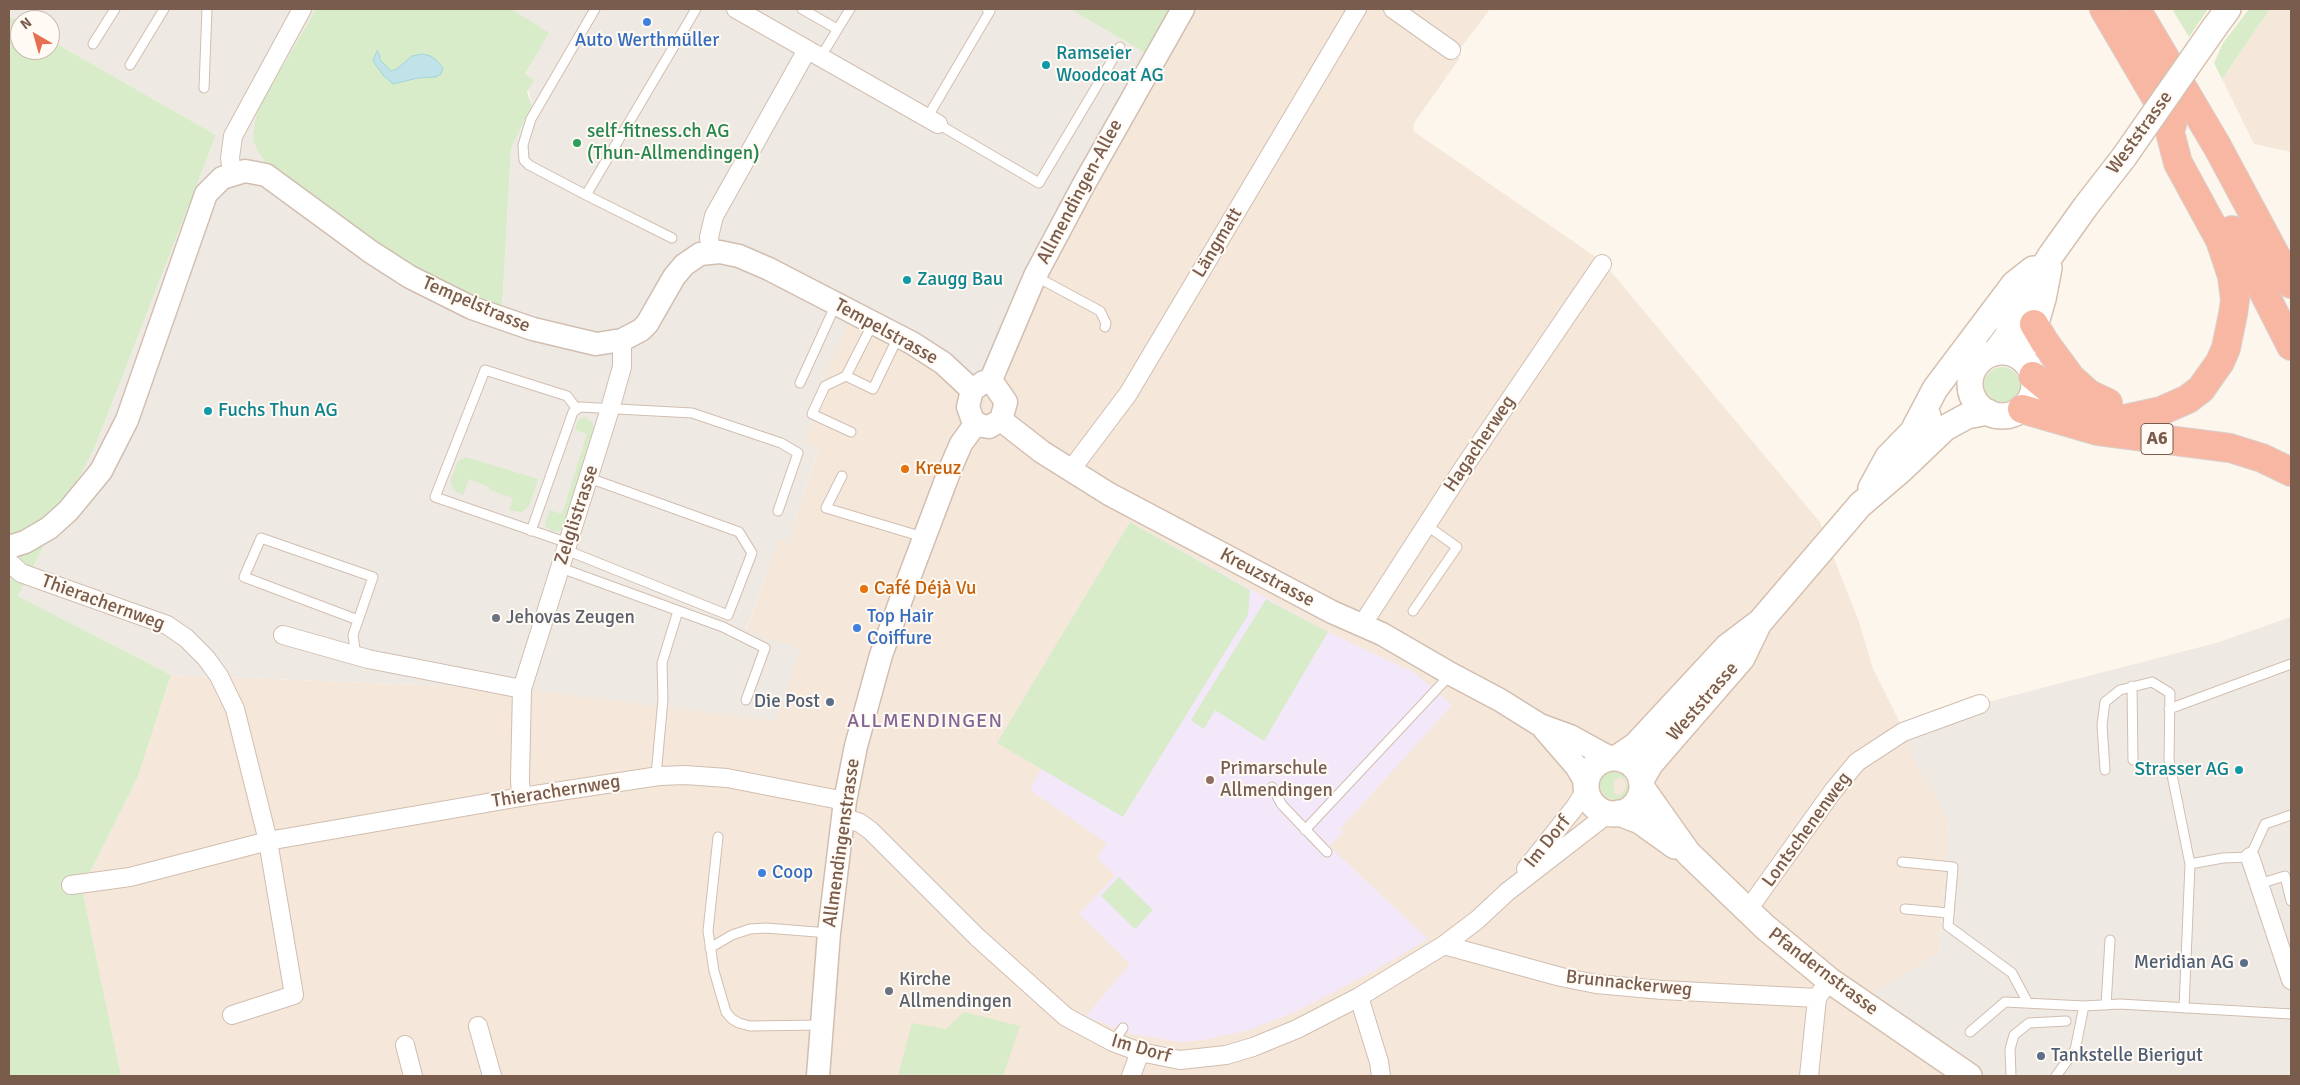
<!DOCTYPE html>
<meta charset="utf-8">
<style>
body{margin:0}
#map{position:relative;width:2300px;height:1085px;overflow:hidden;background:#fdf6ec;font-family:Signika,sans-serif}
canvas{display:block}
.frame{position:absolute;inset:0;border:10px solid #7a5c4d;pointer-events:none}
.north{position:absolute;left:10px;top:10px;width:50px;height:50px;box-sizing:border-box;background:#fffaf3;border:1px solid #cabbb1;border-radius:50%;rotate:322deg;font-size:14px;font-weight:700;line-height:20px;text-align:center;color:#7a5c4d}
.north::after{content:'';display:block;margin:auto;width:18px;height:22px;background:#e76f51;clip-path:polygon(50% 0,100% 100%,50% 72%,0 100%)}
</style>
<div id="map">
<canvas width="2300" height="1085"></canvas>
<div class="frame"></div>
<div class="north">N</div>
</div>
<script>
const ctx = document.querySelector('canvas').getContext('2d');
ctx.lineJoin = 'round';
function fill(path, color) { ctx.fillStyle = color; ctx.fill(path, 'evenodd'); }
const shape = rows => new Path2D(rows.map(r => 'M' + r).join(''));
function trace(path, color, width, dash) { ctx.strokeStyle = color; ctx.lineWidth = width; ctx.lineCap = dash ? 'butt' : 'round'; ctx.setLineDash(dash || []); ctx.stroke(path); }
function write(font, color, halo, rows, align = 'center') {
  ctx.font = font + ' Signika,sans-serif'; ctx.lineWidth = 4; ctx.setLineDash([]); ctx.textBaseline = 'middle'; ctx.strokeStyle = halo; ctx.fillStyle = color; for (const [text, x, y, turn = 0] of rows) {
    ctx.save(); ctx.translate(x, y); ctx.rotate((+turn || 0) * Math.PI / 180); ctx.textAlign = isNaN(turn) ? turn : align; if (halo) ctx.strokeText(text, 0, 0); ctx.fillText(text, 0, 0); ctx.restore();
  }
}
const residential = shape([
 [1183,9,1490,9,1457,53,1459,59,1414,123,1413,129,1416,133,1603,262,1820,522,1859,622,1873,669,1899,721,1915,761,1949,821,1939,953,1859,1001,1969,1076,121,1076,82,888,137,779,171,675,522,689,746,631,779,540,788,543,819,449,804,442,806,415,854,313],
 [2270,9,2291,9,2291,152,2254,144,2222,79]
]);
const industrial = shape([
 [9,9,316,9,260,105,502,310,511,148,532,106,525,75,548,33,512,9,1070,9,1154,58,984,382,854,313,806,415,815,419,804,441,819,448,788,543,779,540,746,630,800,649,776,721,522,689,171,675,18,596,95,447,216,135,50,40,50,20,20,20,20,23,9,16],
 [2291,617,2291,1076,1969,1076,1859,1001,1939,953,1949,821,1915,761,1903,732,1980,704,2216,643]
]);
const education = shape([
 [1130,522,1328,632,1415,673,1452,705,1340,829,1343,832,1329,846,1428,939,1370,973,1293,1013,1249,1030,1203,1040,1180,1042,1128,1033,1086,1016,1130,964,1079,914,1115,876,1097,858,1107,843,1030,790,1041,769,997,743]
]);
const green = shape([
 [316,9,512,9,549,33,525,74,534,80,527,92,532,106,511,148,502,310,414,269,269,167,259,153,253,140,255,122,260,105],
 [1070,9,1183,9,1154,58],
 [2172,9,2208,9,2189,37],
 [2249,9,2270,9,2222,79,2214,63,2223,43],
 [9,16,20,23,20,50,50,50,50,40,216,135,95,447,18,596,171,675,137,779,82,888,121,1076,9,1076],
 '1984 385a18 18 0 1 1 36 0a18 18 0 1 1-36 0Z',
 [585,417,593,423,594,431,564,527,559,531,552,531,546,527,545,523,550,510,562,514,587,434,575,430,578,420],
 [466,457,538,479,529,506,522,512,509,510,513,498,489,490,489,487,469,479,463,495,456,492,450,482,458,461],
 [1130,522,1250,590,1248,615,1123,817,997,743],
 [1266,599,1328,632,1264,741,1215,710,1204,729,1191,720],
 [1614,771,1623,774,1628,788,1624,797,1615,800,1606,798,1599,787,1599,782,1604,775],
 [1621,777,1626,784,1625,789,1622,794,1618,795,1614,793,1614,780],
 [1119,877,1153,910,1135,929,1101,896],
 [964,1012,1020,1026,1003,1076,898,1076,912,1023,946,1029]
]);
const water = shape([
 [377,51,379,53,380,60,391,71,397,69,412,56,422,54,431,56,437,61,443,68,441,74,436,77,418,78,393,84,383,75,373,61,377,51]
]);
const service = shape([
 [595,9,531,119,523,145,524,160,529,165,586,195,672,238],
 [802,9,837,29],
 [93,44,115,9],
 [820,58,850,9],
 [130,65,164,9],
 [204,88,207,9],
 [927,118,990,11,987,9],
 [938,124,1039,183,1120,47],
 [586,195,696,9],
 [1035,276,1100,311,1106,323,1105,327],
 [846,376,873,389,898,337],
 [800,383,836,304],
 [851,432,812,414,825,386,846,376,873,323],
 [842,476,826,508,923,537],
 [531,531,573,412,580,407,692,413,781,443,798,453,778,511],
 [568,543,435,497,485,370,567,396,577,409],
 [566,550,728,615,752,553,739,532,589,478],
 [561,568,723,627,765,648,746,700],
 [1413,611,1457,547,1426,525],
 [356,656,353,635,373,577,261,538,244,577,358,620],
 [2132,686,2133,760],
 [2169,709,2291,664],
 [2105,770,2102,725,2105,702,2120,690,2152,682,2170,693,2169,760,2190,864,2223,858,2250,857,2265,824,2291,815],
 [656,776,663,699,662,663,678,611],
 [1272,787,1282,805,1327,852],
 [1305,830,1451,674],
 [718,837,708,931,714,971,726,1012,732,1019,739,1023,750,1026,821,1025],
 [1902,862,1953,867,1948,926,2012,973,2028,1003],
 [2259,884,2285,876,2291,901],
 [1905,909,1949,913],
 [710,948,732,935,750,929,766,928,829,933],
 [2106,1005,2110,940],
 [2184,1008,2190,864],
 [1970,1032,2005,1002,2084,1006],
 [1113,1042,1123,1028],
 [2011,1076,2010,1049,2014,1035,2029,1023,2066,1021],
 [2056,1076,2075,1050,2084,1006,2120,1004,2291,1014]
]);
const minor = shape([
 [736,9,938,124],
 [1393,9,1451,50],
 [232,173,230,158,233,136,302,9],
 [711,252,709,237,714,216,807,50],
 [1070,471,1128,394,1357,9],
 [9,562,21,573,167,625,186,638,206,658,219,676,235,709,268,841,521,797,659,776,685,775,727,778,845,801],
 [1362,625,1464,467,1602,264],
 [283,635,368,659,522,689],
 [521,797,520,779,522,689,610,409,622,367,622,340],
 [843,817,860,823,871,831,977,937,1066,1017,1113,1042,1140,1052,1180,1060,1226,1055,1253,1047,1297,1029,1359,997,1444,945,1477,920,1507,892,1609,813],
 [2250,857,2291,980],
 [1526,869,1575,807,1586,790],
 [71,885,130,877,268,841,294,995,232,1015],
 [1747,911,1833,791,1857,762,1903,732,1980,704],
 [1444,945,1561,977,1596,984,1662,990,1817,998],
 [1359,997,1379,1062,1381,1076],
 [478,1026,492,1076],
 [405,1045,413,1076],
 [1131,1076,1140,1052],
 [1809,1076,1817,998,1823,989]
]);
const tertiary = shape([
 [984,382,990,382,995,386,1006,402,1001,420,989,427,983,426,976,423,972,418,968,407,972,390,984,382],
 [990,382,1035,276,1084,184,1183,9],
 [1001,420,1042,452,1109,494,1332,612,1382,634,1451,674,1500,700,1540,725,1570,736,1610,758],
 [9,547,25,542,49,528,68,511,101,471,127,420,206,194,222,178,245,171,266,175,371,252,410,277,472,308,533,329,596,344,622,340,641,330,647,324,674,277,684,265,700,254,720,252,739,256,769,269,912,343,943,363,972,390],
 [1544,729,1576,766,1586,783],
 [818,1076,829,933,845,801,856,746,881,655,906,586,951,467,961,444,976,423]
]);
const secondary = shape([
 [2214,28,2228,9],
 [2030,343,2043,299,2049,268],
 '1970 384a32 32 0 1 1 64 0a32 32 0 1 1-64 0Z',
 [1995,353,2006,338,2027,293,2051,255,2086,206,2124,157],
 [1915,427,1935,389,2014,284,2033,269],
 [1871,488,1888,457,1928,416],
 [1617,758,1636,745,1727,647,1760,622,1860,505,1901,470,1945,428,1967,416,1988,412],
 '1586 786a28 28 0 1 1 56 0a28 28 0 1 1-56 0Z',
 [1641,780,1651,763,1742,658,1757,627],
 [1642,788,1688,853,1765,927,1829,980,1969,1076],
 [1619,813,1640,821,1675,846]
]);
const motorway = shape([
 [2104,9,2172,125],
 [2136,9,2217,146,2291,284],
 [2232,230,2291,346],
 [2034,324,2044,341,2071,378,2089,394,2108,403],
 [2033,376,2049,389,2079,407,2106,416,2125,419,2161,411,2188,399,2201,389,2220,362,2226,348,2233,314,2235,300,2232,276,2220,240,2178,163,2165,113],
 [2022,409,2098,431,2230,448,2262,458,2291,472]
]);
const secondaryBridge = shape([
 [2124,157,2214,28]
]);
const markers = [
 [647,22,5,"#3f7fe0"],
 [1046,65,5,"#0f9aa8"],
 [577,143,5,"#2e9e5b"],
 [907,280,5,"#0f9aa8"],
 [208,411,5,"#0f9aa8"],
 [905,469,5,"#e8710a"],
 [864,589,5,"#e8710a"],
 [496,618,5,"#6b7280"],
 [857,628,5,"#3f7fe0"],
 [830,702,5,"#5c6f8a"],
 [2239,770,5,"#0f9aa8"],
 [1210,780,5,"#8d6e63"],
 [762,873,5,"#3f7fe0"],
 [2244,963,5,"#5c6f8a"],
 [889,991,5,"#6b7280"],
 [2041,1056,5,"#5c6f8a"]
];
const shields = [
 [2157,439,32]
];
const shieldNames = [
 ["A6",2157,439]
];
const shopNames = [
 ["Auto Werthmüller",647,41,"center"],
 ["Top Hair",867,617],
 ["Coiffure",867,639],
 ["Coop",772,873]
];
const cultureNames = [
 ["Ramseier",1056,54],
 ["Woodcoat AG",1056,76],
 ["Zaugg Bau",917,280],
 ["Fuchs Thun AG",218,411],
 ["Strasser AG",2229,770,"right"]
];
const leisureNames = [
 ["self-fitness.ch AG",587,132],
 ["(Thun-Allmendingen)",587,154]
];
const streetNames = [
 ["Weststrasse",2140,133,-54],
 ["Allmendingen-Allee",1080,192,-62],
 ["Längmatt",1218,243,-59],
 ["Tempelstrasse",476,305,23],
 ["Tempelstrasse",886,332,29],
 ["Hagacherweg",1480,444,-56],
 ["Zelglistrasse",577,515,-72],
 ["Kreuzstrasse",1267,578,28],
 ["Thierachernweg",103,603,20],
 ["Weststrasse",1703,702,-49],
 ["Thierachernweg",556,792,-9],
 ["Lontschenenweg",1807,830,-54],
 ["Im Dorf",1548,842,-51],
 ["Allmendingenstrasse",842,843,-82],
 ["Pfandernstrasse",1823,972,37],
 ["Brunnackerweg",1629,984,6],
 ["Im Dorf",1141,1049,16]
];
const foodNames = [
 ["Kreuz",915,469],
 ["Café Déjà Vu",874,589]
];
const worshipNames = [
 ["Jehovas Zeugen",506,618],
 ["Kirche",899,980],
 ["Allmendingen",899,1002]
];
const serviceNames = [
 ["Die Post",820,702],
 ["Meridian AG",2234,963],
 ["Tankstelle Bierigut",2051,1056,"left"]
];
const educationNames = [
 ["Primarschule",1220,769],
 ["Allmendingen",1220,791]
];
const neighbourhoodNames = [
 ["ALLMENDINGEN",925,722]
];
fill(residential, '#f5e8da');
fill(industrial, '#efe9e4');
fill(education, '#f3e8fa');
fill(green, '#d8ecc9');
fill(water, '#bfe3e8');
trace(water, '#a5d3da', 1);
trace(service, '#d1beb0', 11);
trace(minor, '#d1beb0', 20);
trace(tertiary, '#d1beb0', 25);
trace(secondary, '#d6c0b0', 28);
trace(motorway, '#dad1cd', 30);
trace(service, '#fff', 9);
trace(minor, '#fff', 18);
trace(tertiary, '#fff', 22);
trace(secondary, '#fff', 25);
trace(motorway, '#f7b7a3', 28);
trace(secondaryBridge, '#d6c0b0', 28, []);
trace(secondaryBridge, '#fff', 25);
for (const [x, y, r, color] of markers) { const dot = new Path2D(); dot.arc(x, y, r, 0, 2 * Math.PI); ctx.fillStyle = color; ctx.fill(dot); trace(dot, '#fffaf3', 2); }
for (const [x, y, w] of shields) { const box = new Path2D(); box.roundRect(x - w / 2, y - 15.5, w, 31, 4); ctx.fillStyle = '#fffaf3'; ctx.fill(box); trace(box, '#7a5c4d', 1); }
write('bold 18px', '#7a5c4d', null, shieldNames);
write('19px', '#366cbe', '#fffaf3', shopNames, 'left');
write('19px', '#0d838f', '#fffaf3', cultureNames, 'left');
write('19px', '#27864d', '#fffaf3', leisureNames, 'left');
write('19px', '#7a5c4d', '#fffaf3', streetNames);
write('19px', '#c56008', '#fffaf3', foodNames, 'left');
write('19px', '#5b616d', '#fffaf3', worshipNames, 'left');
write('19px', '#4e5e75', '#fffaf3', serviceNames, 'right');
write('19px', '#785e54', '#fffaf3', educationNames, 'left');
ctx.letterSpacing = '1px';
write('20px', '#846695', '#fffaf3', neighbourhoodNames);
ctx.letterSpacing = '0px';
</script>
